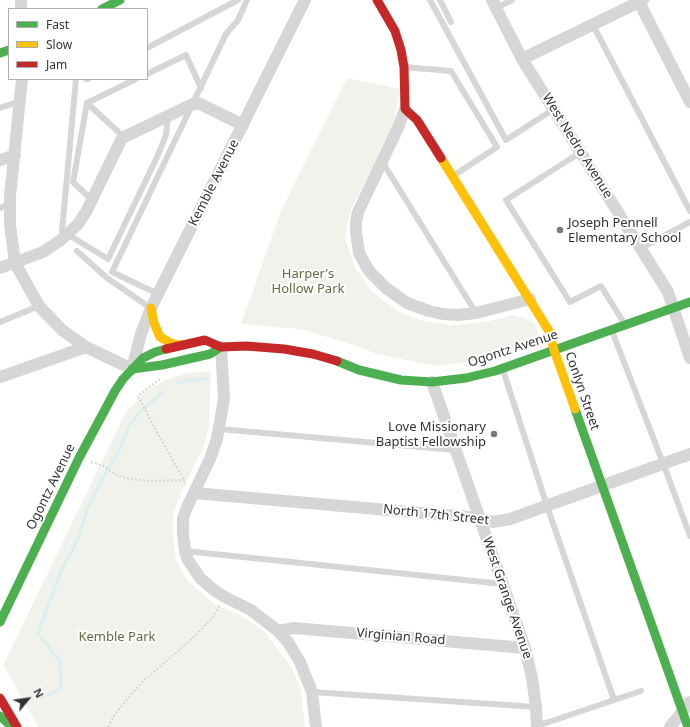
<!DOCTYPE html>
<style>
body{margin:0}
#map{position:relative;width:690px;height:727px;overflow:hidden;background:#fff;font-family:"Noto Sans",sans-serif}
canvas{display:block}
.legend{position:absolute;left:8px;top:8px;width:140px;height:72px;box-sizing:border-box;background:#fff;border:1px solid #adadad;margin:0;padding:5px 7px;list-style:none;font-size:12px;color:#323232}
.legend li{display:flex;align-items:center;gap:8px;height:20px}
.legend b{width:20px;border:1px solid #adadad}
.north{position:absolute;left:8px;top:679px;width:40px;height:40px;-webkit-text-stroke:3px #fff;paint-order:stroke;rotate:61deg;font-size:11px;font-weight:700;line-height:16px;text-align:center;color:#323232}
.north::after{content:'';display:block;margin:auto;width:14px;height:18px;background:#323232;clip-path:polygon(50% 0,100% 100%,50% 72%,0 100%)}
</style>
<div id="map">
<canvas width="690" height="727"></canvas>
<ul class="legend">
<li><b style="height:5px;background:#4caf50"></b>Fast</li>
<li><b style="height:5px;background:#ffc107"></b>Slow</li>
<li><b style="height:5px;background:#c62828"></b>Jam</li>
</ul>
<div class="north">N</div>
</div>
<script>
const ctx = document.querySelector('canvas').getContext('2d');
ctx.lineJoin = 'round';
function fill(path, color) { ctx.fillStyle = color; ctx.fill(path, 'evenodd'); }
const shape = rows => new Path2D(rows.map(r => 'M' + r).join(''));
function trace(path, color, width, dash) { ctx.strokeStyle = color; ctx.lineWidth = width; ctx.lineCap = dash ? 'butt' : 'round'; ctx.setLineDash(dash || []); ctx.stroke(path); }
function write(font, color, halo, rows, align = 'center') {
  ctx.font = font + ' "Noto Sans",sans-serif'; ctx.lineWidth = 4; ctx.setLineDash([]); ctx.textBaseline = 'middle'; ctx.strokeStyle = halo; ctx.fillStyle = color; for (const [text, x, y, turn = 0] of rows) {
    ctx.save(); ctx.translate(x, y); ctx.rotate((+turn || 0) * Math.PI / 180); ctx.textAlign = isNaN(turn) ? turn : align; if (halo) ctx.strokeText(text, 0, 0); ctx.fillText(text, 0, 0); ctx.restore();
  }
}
const green = shape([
 [347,78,400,89,392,131,351,209,345,237,354,265,370,290,396,310,420,320,449,325,486,322,514,315,533,322,542,340,480,360,436,366,377,354,354,345,300,329,241,324,281,211],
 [211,371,209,426,204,445,181,493,173,513,173,538,176,560,187,580,214,604,238,614,264,631,293,670,301,691,305,727,39,727,3,665,126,412,145,392,163,381,185,373]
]);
const stream = shape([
 [178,383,188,380,207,379],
 [41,697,61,689,61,671,59,660,38,633,48,606,62,569,77,542,88,508,100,483,119,451,130,424,139,413,163,392]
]);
const path = shape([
 [160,379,138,396,153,425,184,480],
 [91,462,104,466,116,475,131,479,149,481,184,480,185,484],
 [108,727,115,714,141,683,193,638,213,617,220,605]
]);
const lane = shape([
 [430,0,506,140,554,109],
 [440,0,451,22],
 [496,8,512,0],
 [593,25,690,211],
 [147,48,238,0],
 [404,67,451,71,497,147,453,176],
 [147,74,186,55,201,88],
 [76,79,62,231,108,259,158,155,166,135,168,116],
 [86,79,88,79],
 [87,103,124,137],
 [0,108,20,101],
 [581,152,506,200,570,302,601,286,624,323],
 [383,163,476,313],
 [92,200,73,182,87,103,136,79],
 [0,208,10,204],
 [641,248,690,222],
 [77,251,107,278,149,307],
 [158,294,112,272,226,34,238,20,247,0],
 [0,322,39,306],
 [612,331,663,463,690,536],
 [503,370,547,506,614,700,537,726],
 [219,429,455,450],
 [185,551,503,584],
 [312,692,536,707],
 [614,700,641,691]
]);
const street = shape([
 [21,0,21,9],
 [492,0,522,59,668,292,690,358],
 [639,2,690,102],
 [522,59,643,0],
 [22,79,10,196,10,224,15,263,39,306,62,330,86,347,132,369,141,334,151,308,305,0],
 [405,109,398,128,358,212,356,222,356,233,359,253,369,271,386,288,407,303,429,311,443,314,458,315,476,313,530,299],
 [0,160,15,155],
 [0,268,43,252,61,240,78,224,86,212,121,140,124,137,193,104,198,103,243,125],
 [221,347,224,398,220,422,217,439,210,459,188,505,183,518,183,534,185,551,188,560,200,578,214,590,225,597,251,610,278,631,288,642,300,662,312,692,316,727],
 [0,377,86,347],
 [432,382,525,648,532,678,536,707,537,727],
 [194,493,479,518,493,522,510,519,690,454],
 [278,631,294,628,525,648],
 [670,727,690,702]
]);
const fast = shape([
 [102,9,120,0],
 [0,53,9,50],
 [337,361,359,370,401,380,432,382,466,378,495,371,690,302],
 [132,369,162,365,210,354,221,347],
 [575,409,688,727],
 [0,622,79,458,115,391,123,379,143,358,155,352,166,349],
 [0,716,12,727]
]);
const slow = shape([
 [441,158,549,331,554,350,575,409],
 [151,308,154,323,160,337,173,344,181,345]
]);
const jam = shape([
 [377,0,395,31,401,50,404,67,405,109,417,120,441,158],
 [166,349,205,340,221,347,246,346,284,349,313,354,337,361],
 [0,698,17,727]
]);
const markers = [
 [560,230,4,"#7a7a7a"],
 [494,434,4,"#7a7a7a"]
];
const streetNames = [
 ["West Nedro Avenue",577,146,58],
 ["Kemble Avenue",214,183,-63],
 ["Ogontz Avenue",513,349,-18],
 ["Conlyn Street",582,391,71],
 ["Ogontz Avenue",51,487,-64],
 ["North 17th Street",436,515,6],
 ["West Grange Avenue",507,598,71],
 ["Virginian Road",401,637,5]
];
const poiNames = [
 ["Joseph Pennell",568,223],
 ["Elementary School",568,238],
 ["Love Missionary",486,427,"right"],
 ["Baptist Fellowship",486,442,"right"]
];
const parkNames = [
 ["Harper's",308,274],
 ["Hollow Park",308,289],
 ["Kemble Park",117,637]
];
fill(green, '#f1f2eb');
trace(stream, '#dbeef0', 3);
trace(path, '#d4d4d4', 2, [2, 2]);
trace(lane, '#d6d6d6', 6);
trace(street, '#d6d6d6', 12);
trace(fast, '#4caf50', 9);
trace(slow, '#ffc107', 9);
trace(jam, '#c62828', 9);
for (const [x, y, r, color] of markers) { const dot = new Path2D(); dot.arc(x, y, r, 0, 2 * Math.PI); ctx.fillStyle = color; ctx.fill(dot); trace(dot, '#fff', 1.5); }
write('13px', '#323232', '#fff', streetNames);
write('13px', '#323232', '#fff', poiNames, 'left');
write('13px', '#606c40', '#fff', parkNames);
</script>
